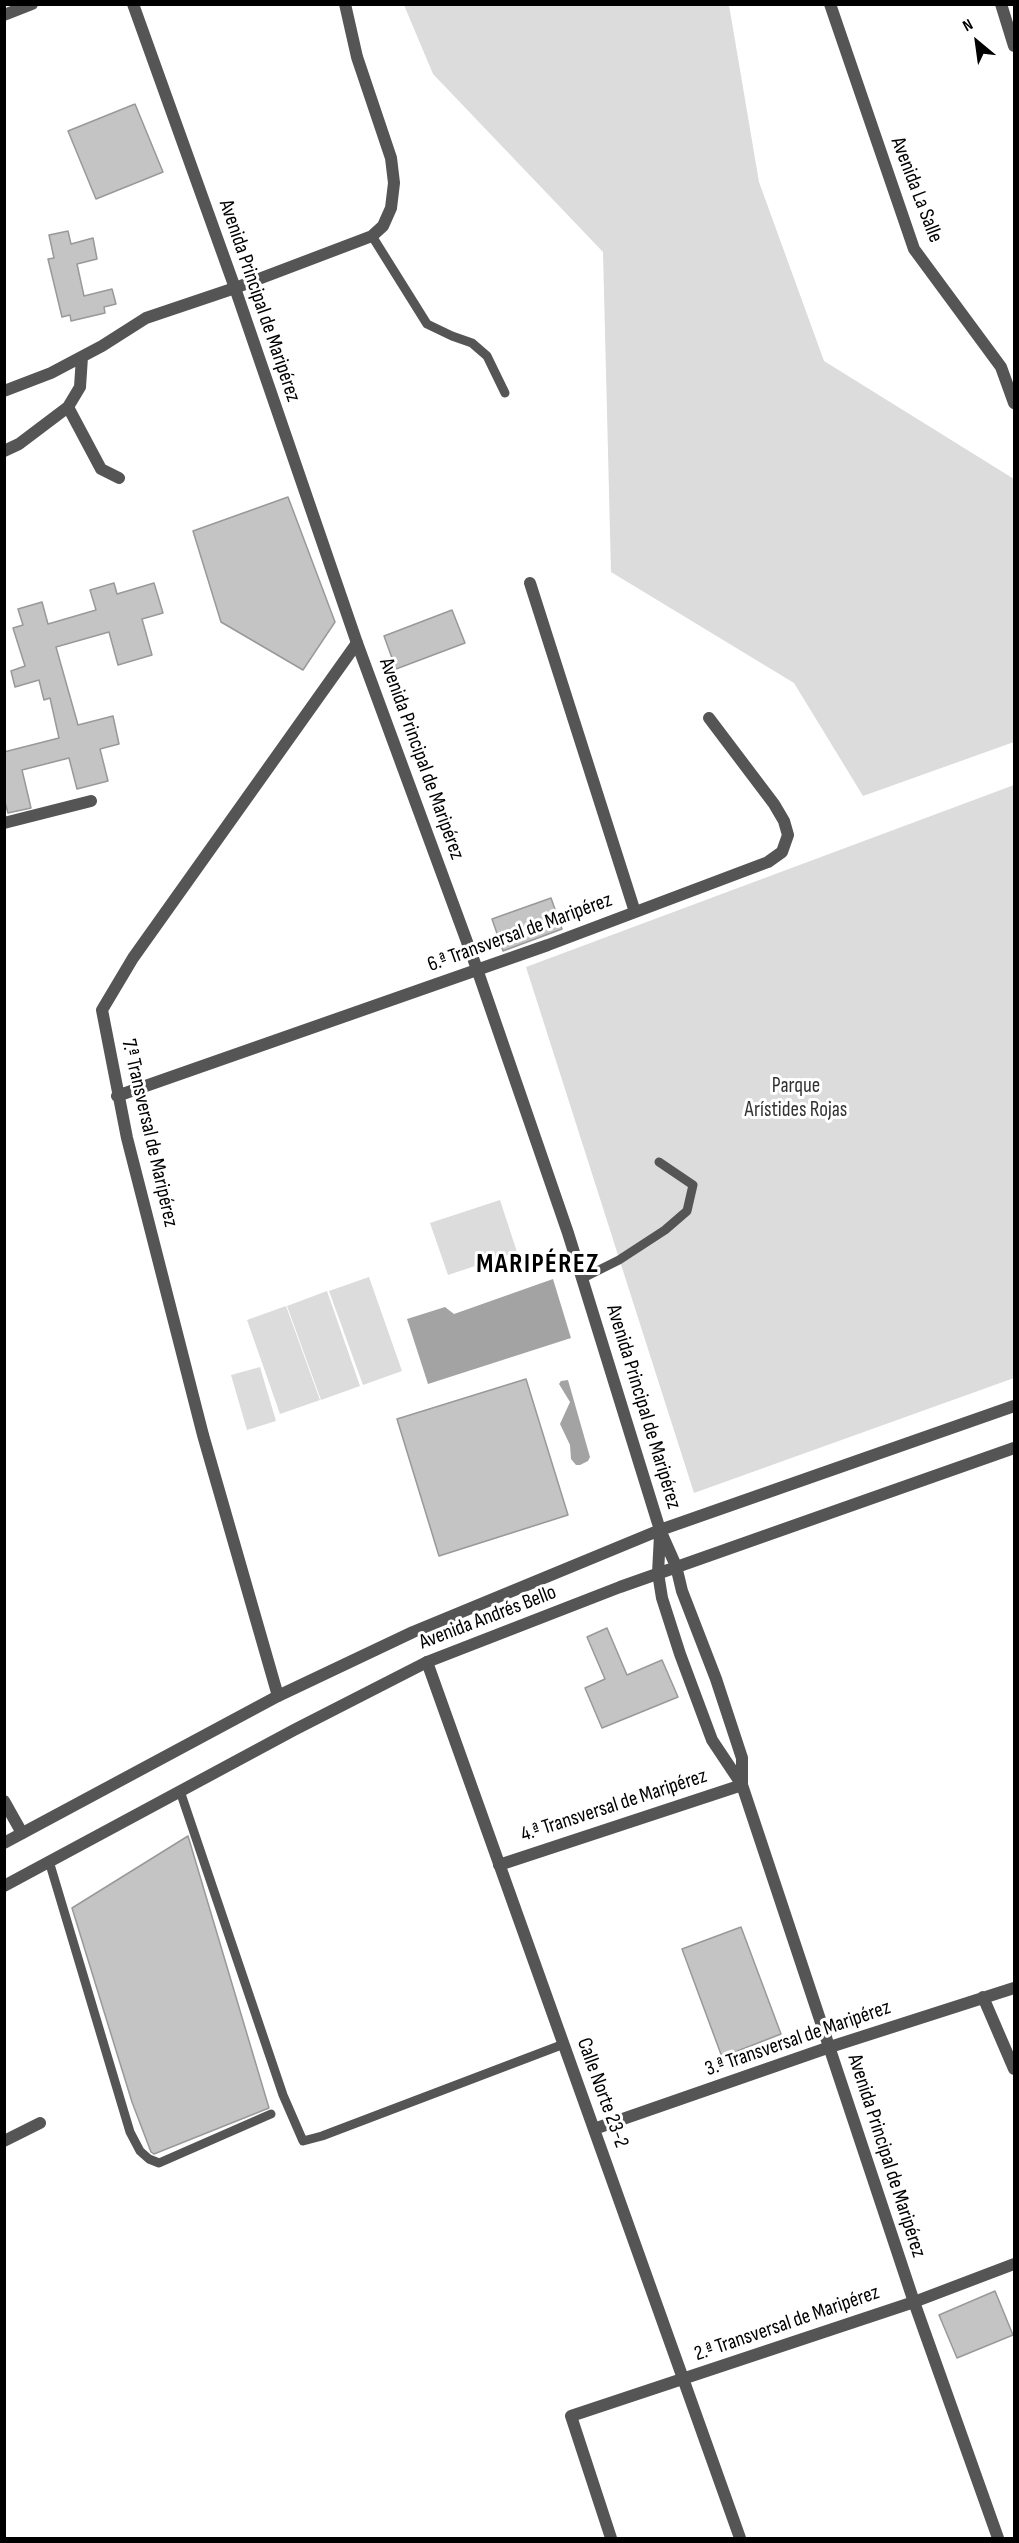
<!DOCTYPE html>
<meta charset="utf-8">
<style>
body{margin:0}
#map{position:relative;width:1019px;height:2543px;overflow:hidden;background:#fff;font-family:"Sofia Sans Condensed",sans-serif}
canvas{display:block}
.frame{position:absolute;inset:0;border:6px solid #000;pointer-events:none}
.north{position:absolute;left:947px;top:12px;width:60px;height:60px;-webkit-text-stroke:4px #fff;paint-order:stroke;rotate:331deg;font-size:16px;font-weight:700;line-height:24px;text-align:center;color:#000}
.north::after{content:'';display:block;margin:auto;width:21px;height:27px;background:#000;clip-path:polygon(50% 0,100% 100%,50% 72%,0 100%)}
</style>
<div id="map">
<canvas width="1019" height="2543"></canvas>
<div class="frame"></div>
<div class="north">N</div>
</div>
<script>
const ctx = document.querySelector('canvas').getContext('2d');
ctx.lineJoin = 'round';
function fill(path, color) { ctx.fillStyle = color; ctx.fill(path, 'evenodd'); }
const shape = rows => new Path2D(rows.map(r => 'M' + r).join(''));
function trace(path, color, width, dash) { ctx.strokeStyle = color; ctx.lineWidth = width; ctx.lineCap = dash ? 'butt' : 'round'; ctx.setLineDash(dash || []); ctx.stroke(path); }
function write(font, color, halo, rows, align = 'center') {
  ctx.font = font + ' "Sofia Sans Condensed",sans-serif'; ctx.lineWidth = 6; ctx.setLineDash([]); ctx.textBaseline = 'middle'; ctx.strokeStyle = halo; ctx.fillStyle = color; for (const [text, x, y, turn = 0] of rows) {
    ctx.save(); ctx.translate(x, y); ctx.rotate((+turn || 0) * Math.PI / 180); ctx.textAlign = isNaN(turn) ? turn : align; if (halo) ctx.strokeText(text, 0, 0); ctx.fillText(text, 0, 0); ctx.restore();
  }
}
const green = shape([
 [404,5,729,5,759,182,824,361,1014,479,1014,742,863,796,794,683,611,572,603,252,433,74],
 [1014,785,1014,1378,694,1493,526,967],
 [500,1200,517,1252,448,1275,430,1223],
 [369,1277,402,1371,363,1385,329,1291],
 [327,1291,360,1386,321,1400,287,1306],
 [286,1306,320,1400,280,1414,247,1320],
 [260,1367,276,1421,247,1430,231,1375]
]);
const water = shape([
 [553,1279,571,1338,428,1384,407,1319,445,1307,454,1314],
 [568,1380,590,1457,588,1461,580,1465,576,1465,571,1459,570,1445,560,1424,570,1402,559,1384,561,1381]
]);
const building = shape([
 [135,104,163,172,96,199,68,131,135,104],
 [68,231,71,244,93,238,97,259,77,264,84,296,112,289,116,304,104,307,105,313,71,321,70,315,62,317,48,259,54,258,49,235,68,231],
 [288,497,335,622,303,670,221,622,193,531,288,497],
 [114,583,117,594,154,583,163,613,142,619,152,655,118,665,109,632,56,647,78,725,113,716,119,744,100,749,108,781,77,789,69,758,22,770,31,808,8,813,4,799,4,752,59,738,50,698,44,700,39,680,15,687,11,671,25,666,13,628,23,625,18,609,42,602,48,624,96,610,90,590,114,583],
 [452,610,465,643,396,669,384,636,452,610],
 [551,898,562,929,503,951,492,919,551,898],
 [526,1379,568,1515,439,1556,397,1419,526,1379],
 [607,1628,627,1675,662,1660,678,1697,602,1728,585,1688,605,1679,587,1637,607,1628],
 [188,1836,269,2108,154,2154,151,2152,132,2102,72,1908,188,1836],
 [741,1927,781,2034,722,2057,682,1949,741,1927],
 [995,2291,1013,2335,957,2358,939,2315,995,2291]
]);
const service = shape([
 [372,236,427,324,452,336,472,343,487,356,505,393],
 [583,1278,619,1260,665,1230,687,1211,693,1185,659,1162],
 [180,1791,283,2095,303,2141,322,2136,564,2044],
 [49,1861,130,2132,140,2151,149,2159,159,2163,271,2114]
]);
const minor = shape([
 [830,4,914,249,1001,367,1014,403],
 [1001,4,1014,46],
 [4,15,32,4],
 [4,391,51,373,102,346,146,318,235,288,372,236,383,226,391,208,394,183,391,158,357,57,345,4],
 [68,407,101,469,119,478],
 [4,451,19,444,68,407,80,387,82,357],
 [530,583,635,912],
 [4,823,91,801],
 [117,1096,548,945,768,862,782,852,788,835,784,821,774,804,709,718],
 [427,1662,740,2538],
 [278,1696,203,1435,127,1138,102,1010,133,958,357,643],
 [4,1801,22,1833],
 [499,1865,742,1785],
 [983,1997,1014,2069],
 [594,2129,830,2047,1014,1988],
 [4,2141,40,2123],
 [611,2538,571,2416,914,2302,1014,2264]
]);
const tertiary = shape([
 [133,4,235,288,357,643,477,969,568,1233,660,1530,676,1566,682,1591,716,1679,742,1758,742,1785],
 [660,1535,658,1573,662,1598,680,1654,712,1740,742,1785,914,2302,998,2538],
 [4,1843,278,1696,413,1632,660,1530,1014,1406],
 [4,1886,294,1730,427,1662,620,1587,1014,1448]
]);
const streetNames = [
 ["Avenida La Salle",916,190,69],
 ["Avenida Principal de Maripérez",259,301,71],
 ["Avenida Principal de Maripérez",421,759,70],
 ["6.ª Transversal de Maripérez",520,933,-20],
 ["7.ª Transversal de Maripérez",149,1133,77],
 ["Avenida Principal de Maripérez",643,1407,73],
 ["Avenida Andrés Bello",488,1618,-21],
 ["4.ª Transversal de Maripérez",614,1806,-18],
 ["3.ª Transversal de Maripérez",798,2039,-19],
 ["Calle Norte 23-2",602,2093,70],
 ["Avenida Principal de Maripérez",886,2156,72],
 ["2.ª Transversal de Maripérez",787,2324,-19]
];
const parkNames = [
 ["Parque",796,1087],
 ["Arístides Rojas",796,1111]
];
const districtNames = [
 ["MARIPÉREZ",538,1265]
];
fill(green, '#dcdcdc');
fill(water, '#a3a3a3');
fill(building, '#c4c4c4');
trace(building, '#999', 1.5);
trace(service, '#555', 9);
trace(minor, '#555', 12);
trace(tertiary, '#555', 12);
write('21px', '#000', '#fff', streetNames);
write('21px', '#333', '#fff', parkNames);
ctx.letterSpacing = '1.5px';
write('bold 27px', '#000', '#fff', districtNames);
ctx.letterSpacing = '0px';
</script>
